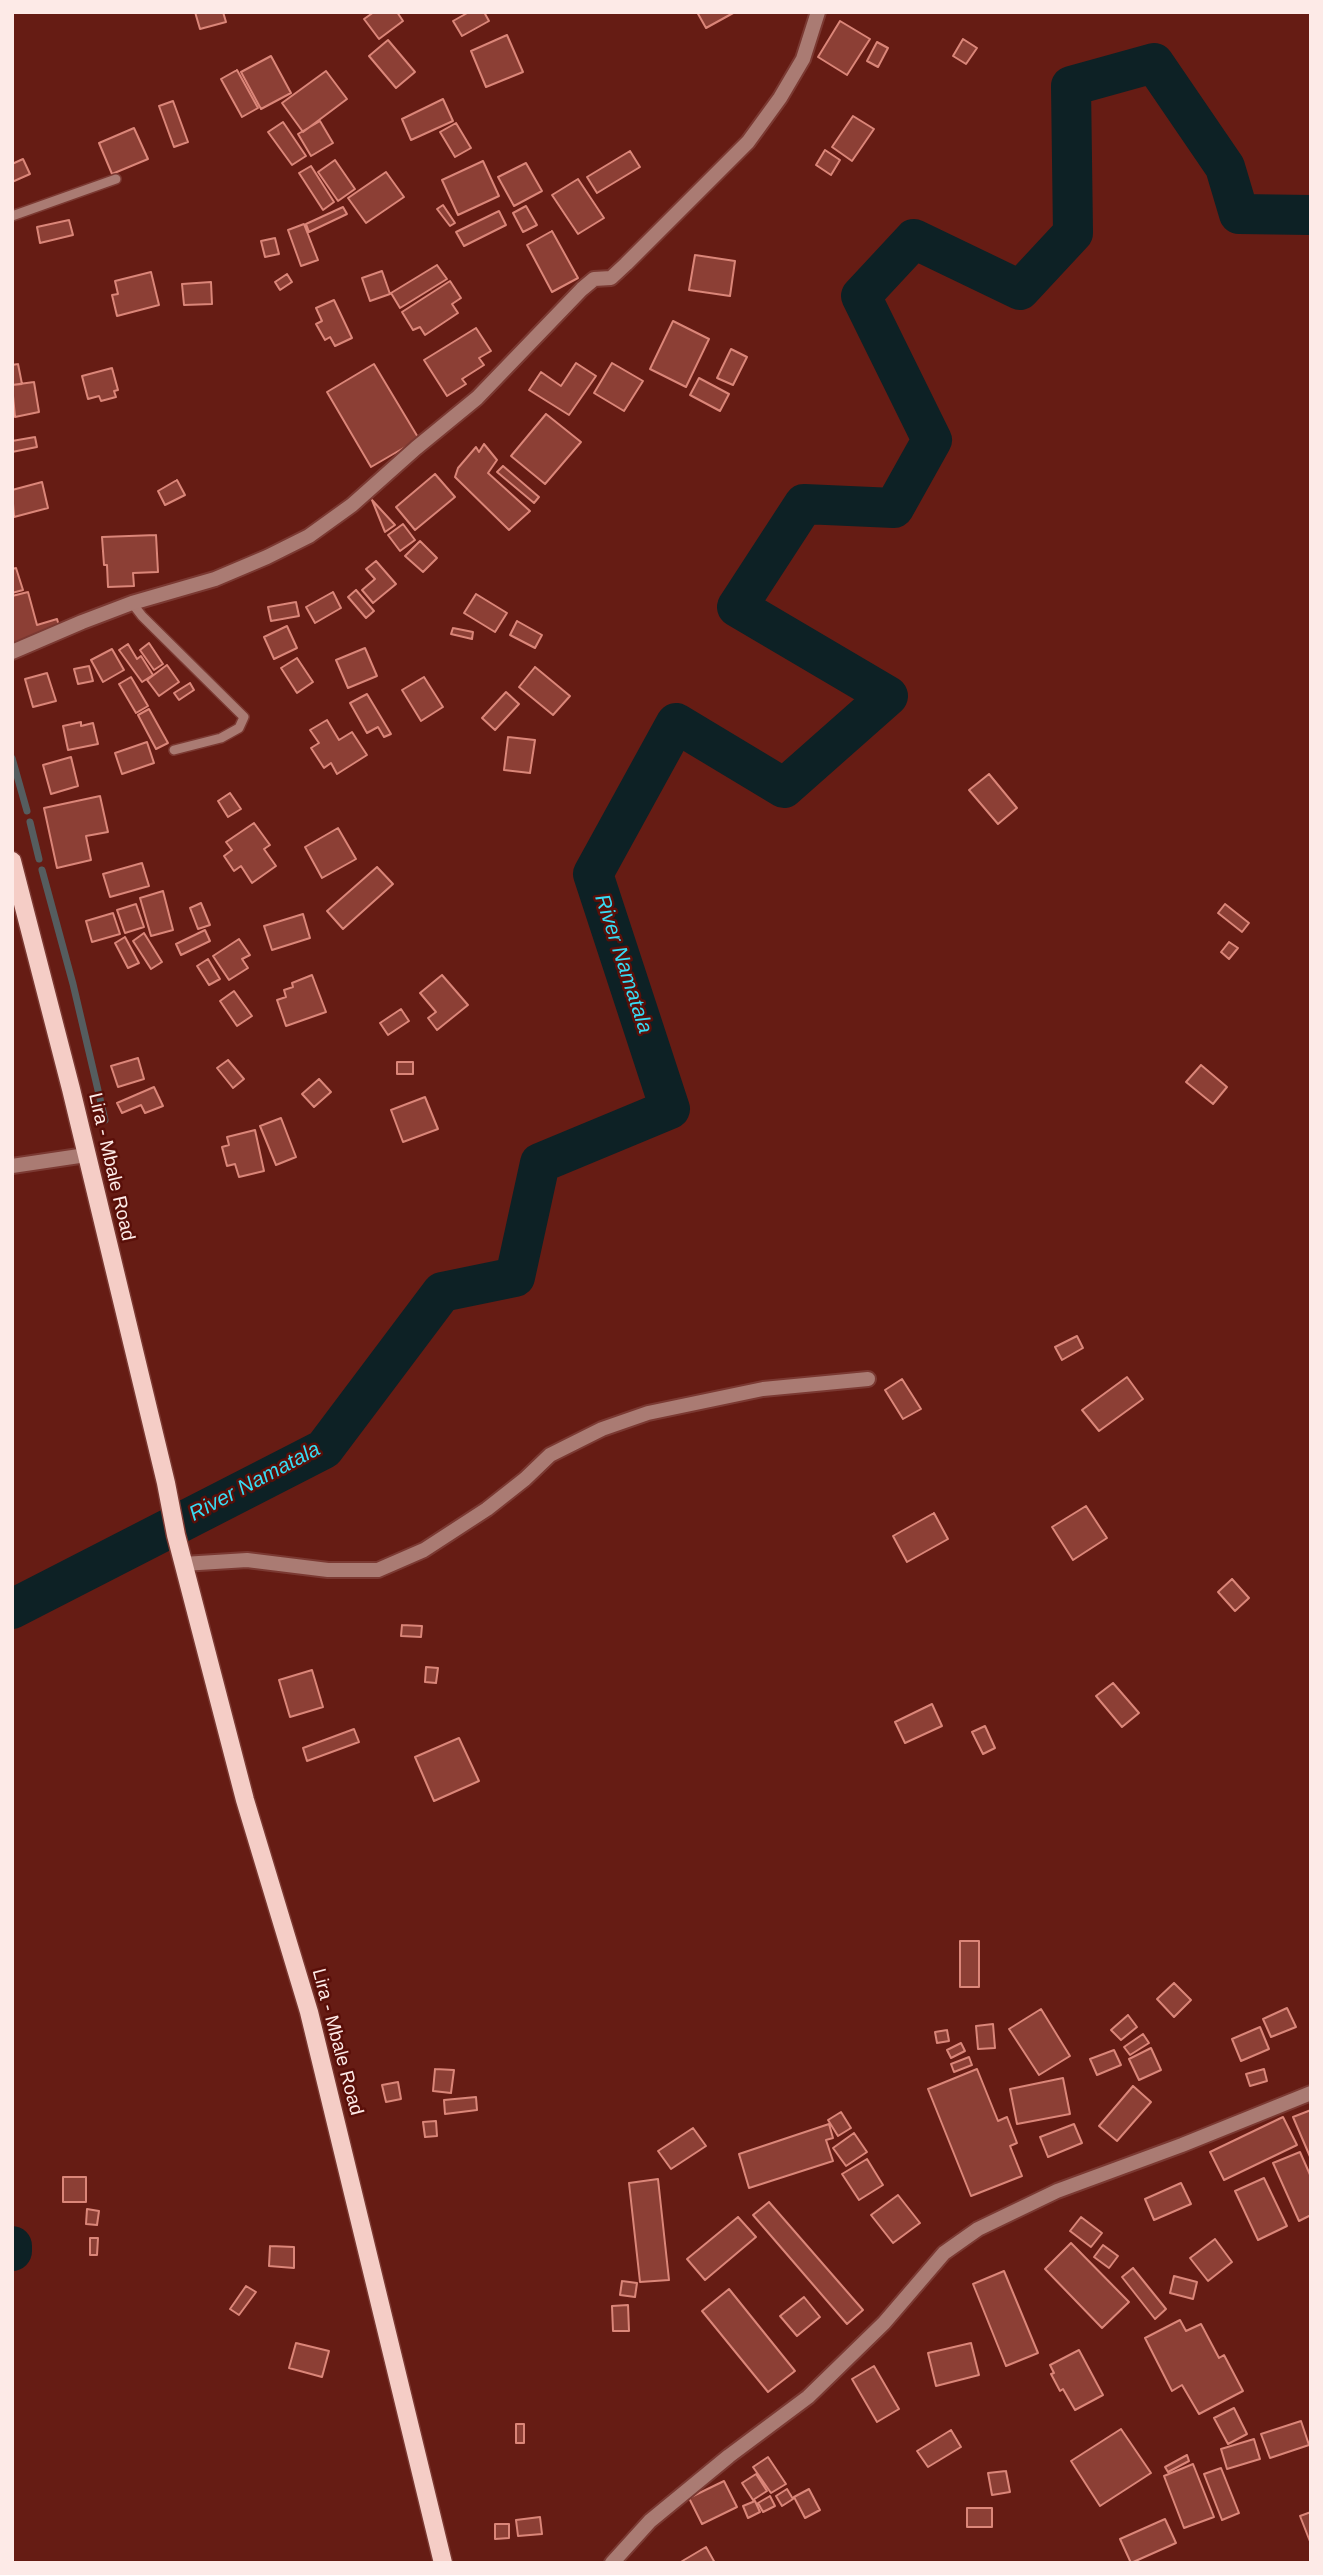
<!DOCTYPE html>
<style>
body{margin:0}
#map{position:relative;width:1323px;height:2575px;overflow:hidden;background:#661c14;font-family:Arial,sans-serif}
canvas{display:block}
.frame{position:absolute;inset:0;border:14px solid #fdeae7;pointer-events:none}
</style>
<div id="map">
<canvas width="1323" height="2575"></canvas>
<div class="frame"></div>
</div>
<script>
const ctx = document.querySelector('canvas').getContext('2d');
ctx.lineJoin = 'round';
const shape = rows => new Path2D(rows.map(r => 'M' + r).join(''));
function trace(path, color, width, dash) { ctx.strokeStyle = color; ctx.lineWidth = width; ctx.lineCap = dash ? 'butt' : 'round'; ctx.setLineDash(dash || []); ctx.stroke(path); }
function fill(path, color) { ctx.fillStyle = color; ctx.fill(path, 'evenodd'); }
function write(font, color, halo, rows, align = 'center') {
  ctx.font = font + ' Arial,sans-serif'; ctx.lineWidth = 5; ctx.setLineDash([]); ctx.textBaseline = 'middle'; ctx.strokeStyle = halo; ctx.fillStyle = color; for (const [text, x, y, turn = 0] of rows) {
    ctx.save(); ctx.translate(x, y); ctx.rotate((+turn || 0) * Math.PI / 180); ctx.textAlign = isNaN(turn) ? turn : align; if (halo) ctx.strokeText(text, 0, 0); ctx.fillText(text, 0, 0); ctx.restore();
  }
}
const stream = shape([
 [12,758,27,811],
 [30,822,39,859],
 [42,870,73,984,105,1120]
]);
const river = shape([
 [12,1609,324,1449,442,1292,515,1277,540,1163,670,1109,593,874,676,723,784,788,888,696,737,607,804,504,894,508,932,440,861,296,914,239,1020,290,1073,233,1071,86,1154,63,1225,167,1239,214,1311,215],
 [12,2246,12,2251]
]);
const building = shape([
 [195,12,223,12,226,22,200,29,195,12],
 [374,12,397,12,403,21,379,39,364,19,374,12],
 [469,12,484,12,489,21,462,36,453,21,469,12],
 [697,12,735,12,706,28,697,12],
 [840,21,870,39,847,75,818,57,840,21],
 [507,35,523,72,486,87,471,51,507,35],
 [963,39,977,48,966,64,953,56,963,39],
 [388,40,415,72,396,88,369,56,388,40],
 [877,42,888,48,878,67,867,61,877,42],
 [271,56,291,93,261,109,241,72,271,56],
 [237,70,258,108,242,117,221,79,237,70],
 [326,71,347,99,303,132,282,103,326,71],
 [443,99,453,121,411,140,402,119,443,99],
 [173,101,188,142,174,147,159,106,173,101],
 [853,116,874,129,852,161,832,147,853,116],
 [320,121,333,143,311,156,298,134,320,121],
 [283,122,306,156,292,165,268,132,283,122],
 [456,123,471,148,455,157,440,132,456,123],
 [134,128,148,159,112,174,99,143,134,128],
 [825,150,840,160,831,175,816,165,825,150],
 [630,151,640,167,597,193,587,177,630,151],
 [23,159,30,174,12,182,12,164,23,159],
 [335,160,355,189,338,201,318,172,335,160],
 [483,161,499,196,458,215,442,180,483,161],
 [526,163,542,191,514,206,498,177,526,163],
 [311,166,334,202,323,210,299,173,311,166],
 [386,172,404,197,366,223,348,198,386,172],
 [578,179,604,218,578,234,552,195,578,179],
 [443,205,455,223,450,226,437,209,443,205],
 [526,206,537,225,523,232,513,213,526,206],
 [343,207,347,214,309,232,306,224,343,207],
 [499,211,506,225,464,246,456,232,499,211],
 [69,220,73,235,40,243,37,227,69,220],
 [304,224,318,260,301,266,288,230,304,224],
 [552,231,578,278,552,292,527,245,552,231],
 [275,238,279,254,265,257,261,241,275,238],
 [695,255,735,261,730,296,689,290,695,255],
 [437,265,447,279,400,308,391,293,437,265],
 [382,271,390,294,370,301,362,278,382,271],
 [151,272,159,305,117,316,112,295,118,294,115,281,151,272],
 [287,274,292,282,280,290,275,282,287,274],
 [450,281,461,298,452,304,458,313,425,335,420,327,413,330,402,312,450,281],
 [211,282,212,304,184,305,182,284,211,282],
 [334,300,352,338,335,346,330,337,325,340,316,324,322,321,316,308,334,300],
 [673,321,709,339,686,387,650,369,673,321],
 [476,328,491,351,479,358,484,365,462,379,466,384,447,396,424,360,476,328],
 [731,349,747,357,733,385,717,378,731,349],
 [576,363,596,376,569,415,529,390,541,372,561,386,576,363],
 [612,363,643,381,624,411,594,393,612,363],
 [18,364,22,384,12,385,12,365,18,364],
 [374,364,419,439,371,467,327,392,374,364],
 [112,368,118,390,114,391,116,397,101,401,99,396,88,399,82,376,112,368],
 [699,378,729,394,720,411,690,395,699,378],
 [34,382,39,412,15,417,12,385,34,382],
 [546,414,581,442,545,484,511,456,546,414],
 [35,437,37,447,12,452,12,441,35,437],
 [484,444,497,460,488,473,530,511,509,530,455,477,458,468,476,447,479,452,484,444],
 [503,466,539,497,534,503,497,472,503,466],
 [435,474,455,497,415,530,396,507,435,474],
 [177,480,185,495,165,505,158,491,177,480],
 [42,482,48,508,14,517,12,490,42,482],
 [372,500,395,525,385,532,372,500],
 [403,524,415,540,400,551,388,535,403,524],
 [156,535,158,572,133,573,134,586,108,587,107,565,104,565,102,537,156,535],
 [420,541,437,558,423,572,405,556,420,541],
 [376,561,396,584,373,603,362,590,375,579,366,569,376,561],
 [16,568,23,590,12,593,12,569,16,568],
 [356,590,374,611,366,618,348,597,356,590],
 [28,592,37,625,57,619,62,636,12,646,12,596,28,592],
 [333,592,341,608,315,623,306,607,333,592],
 [476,594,507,613,495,632,464,613,476,594],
 [296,602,299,616,271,621,268,607,296,602],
 [517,621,542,635,535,648,510,635,517,621],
 [287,626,297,648,274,659,264,637,287,626],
 [453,628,473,632,472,639,451,634,453,628],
 [149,643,163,664,154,670,140,650,149,643],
 [128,644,137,659,141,656,153,675,142,682,119,650,128,644],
 [365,648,377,676,348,688,336,660,365,648],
 [112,649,124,670,103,682,91,660,112,649],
 [297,658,313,682,297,693,281,668,297,658],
 [167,665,179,682,159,696,147,680,167,665],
 [89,666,93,681,78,684,74,669,89,666],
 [535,667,570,696,553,715,519,687,535,667],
 [47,673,56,701,33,707,25,679,47,673],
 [131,677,148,706,136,713,119,684,131,677],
 [424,677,443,707,421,721,402,690,424,677],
 [190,683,194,690,179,700,174,693,190,683],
 [506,692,519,704,495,730,482,718,506,692],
 [367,694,391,734,384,737,378,727,367,733,350,703,367,694],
 [149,709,168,743,156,749,138,715,149,709],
 [327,720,339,740,352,732,367,755,337,774,331,763,324,768,311,748,319,743,310,730,327,720],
 [81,722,81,726,93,723,98,744,68,750,63,726,81,722],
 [508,737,535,740,530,773,504,770,508,737],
 [147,742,154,763,122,774,115,753,147,742],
 [71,757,78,786,51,794,43,765,71,757],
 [989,774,1017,808,998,824,969,790,989,774],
 [230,793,241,809,228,817,218,801,230,793],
 [100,796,108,832,86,836,91,860,57,868,44,808,100,796],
 [254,823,270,845,264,849,276,866,252,883,241,866,234,871,224,856,232,850,226,842,254,823],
 [338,828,356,859,322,878,305,847,338,828],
 [142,863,149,886,110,897,103,874,142,863],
 [377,867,393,884,343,929,327,911,377,867],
 [163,891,173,930,151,936,140,898,163,891],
 [201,903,210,925,198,929,190,908,201,903],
 [136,904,144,927,125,933,117,910,136,904],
 [1225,904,1249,923,1242,932,1218,913,1225,904],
 [113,913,120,934,92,942,86,921,113,913],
 [303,914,310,938,272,950,264,926,303,914],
 [205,930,210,941,181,955,176,944,205,930],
 [144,933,162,962,151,969,133,941,144,933],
 [125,937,139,963,128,968,115,943,125,937],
 [239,939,250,955,242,959,248,968,229,980,213,956,239,939],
 [1229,942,1238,948,1229,959,1221,952,1229,942],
 [208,959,220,979,209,985,197,966,208,959],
 [312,975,326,1012,286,1026,277,1000,286,997,284,990,293,987,292,983,312,975],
 [442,975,468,1005,437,1030,428,1018,436,1012,420,993,442,975],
 [234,991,252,1016,237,1026,220,1001,234,991],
 [401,1009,409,1021,388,1035,380,1023,401,1009],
 [138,1058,144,1079,118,1087,111,1066,138,1058],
 [228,1060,244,1079,233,1088,217,1068,228,1060],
 [397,1062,413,1062,413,1074,397,1074,397,1062],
 [1201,1065,1227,1087,1213,1104,1186,1082,1201,1065],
 [319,1079,331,1092,314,1107,302,1094,319,1079],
 [154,1087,163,1106,145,1113,141,1105,122,1113,117,1103,154,1087],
 [425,1097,438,1129,403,1142,391,1110,425,1097],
 [281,1118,296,1157,276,1165,260,1126,281,1118],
 [255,1130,264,1171,239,1177,235,1164,227,1166,222,1147,229,1145,227,1137,255,1130],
 [1077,1336,1083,1348,1062,1360,1055,1347,1077,1336],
 [1127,1377,1143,1399,1099,1431,1082,1410,1127,1377],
 [902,1379,921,1409,903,1419,885,1390,902,1379],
 [1086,1506,1107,1538,1073,1560,1052,1527,1086,1506],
 [934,1513,948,1539,907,1562,893,1536,934,1513],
 [1232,1579,1249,1598,1235,1611,1218,1592,1232,1579],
 [402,1625,422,1626,421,1637,401,1636,402,1625],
 [426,1667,438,1668,436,1683,425,1682,426,1667],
 [312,1670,323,1707,290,1717,279,1680,312,1670],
 [1113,1683,1139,1713,1122,1727,1096,1696,1113,1683],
 [932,1704,942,1726,905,1743,895,1722,932,1704],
 [985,1726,995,1748,983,1754,972,1732,985,1726],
 [354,1729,359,1742,307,1761,303,1748,354,1729],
 [459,1738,479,1781,434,1801,415,1757,459,1738],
 [960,1941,979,1941,979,1987,960,1987,960,1941],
 [1174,1983,1191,2000,1174,2017,1157,1999,1174,1983],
 [1287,2008,1296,2027,1271,2037,1263,2019,1287,2008],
 [1041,2009,1070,2056,1039,2075,1009,2029,1041,2009],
 [1128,2015,1137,2027,1121,2040,1111,2030,1128,2015],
 [993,2024,995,2048,978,2049,976,2026,993,2024],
 [1260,2027,1269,2049,1241,2061,1232,2039,1260,2027],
 [947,2030,949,2041,937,2043,935,2032,947,2030],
 [1143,2034,1149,2043,1130,2055,1124,2047,1143,2034],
 [961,2043,965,2051,951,2058,947,2050,961,2043],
 [1151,2048,1161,2070,1139,2080,1129,2059,1151,2048],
 [1114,2050,1121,2065,1097,2075,1090,2059,1114,2050],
 [969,2057,972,2065,954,2072,951,2064,969,2057],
 [435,2069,454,2070,451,2093,433,2091,435,2069],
 [977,2069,998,2121,1007,2117,1017,2143,1010,2146,1022,2176,971,2196,928,2089,977,2069],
 [1264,2069,1267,2081,1250,2086,1246,2074,1264,2069],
 [1063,2078,1070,2114,1017,2124,1010,2089,1063,2078],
 [398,2082,401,2099,386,2102,382,2085,398,2082],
 [1133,2086,1151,2102,1117,2141,1099,2126,1133,2086],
 [476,2097,477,2110,445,2114,444,2100,476,2097],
 [1311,2110,1311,2159,1293,2117,1311,2110],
 [841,2112,851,2128,838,2136,828,2120,841,2112],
 [1283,2117,1297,2145,1224,2180,1210,2152,1283,2117],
 [436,2121,437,2136,425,2137,423,2122,436,2121],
 [829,2124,833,2138,826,2140,833,2161,749,2188,739,2154,829,2124],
 [1074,2124,1082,2143,1048,2157,1040,2137,1074,2124],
 [693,2128,706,2146,671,2169,658,2151,693,2128],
 [854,2133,867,2152,846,2166,833,2148,854,2133],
 [1300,2152,1311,2177,1311,2215,1299,2221,1273,2163,1300,2152],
 [867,2159,883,2185,859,2200,842,2174,867,2159],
 [63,2177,86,2177,86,2202,63,2202,63,2177],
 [1264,2178,1287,2226,1258,2240,1235,2191,1264,2178],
 [658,2179,669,2280,640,2282,629,2183,658,2179],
 [1181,2183,1191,2204,1154,2220,1145,2199,1181,2183],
 [898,2195,920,2223,893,2243,871,2215,898,2195],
 [769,2202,863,2310,847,2324,753,2215,769,2202],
 [87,2209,99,2211,97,2225,86,2224,87,2209],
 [738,2217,756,2237,705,2280,687,2259,738,2217],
 [1081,2217,1102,2233,1091,2247,1070,2231,1081,2217],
 [90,2238,98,2238,97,2255,90,2255,90,2238],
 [1215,2239,1232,2262,1208,2281,1190,2258,1215,2239],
 [1071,2243,1129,2302,1102,2328,1045,2269,1071,2243],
 [1103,2245,1118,2256,1109,2268,1094,2257,1103,2245],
 [270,2246,294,2247,294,2268,269,2266,270,2246],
 [1133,2268,1166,2309,1155,2319,1122,2277,1133,2268],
 [1004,2271,1038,2353,1006,2366,973,2284,1004,2271],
 [1174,2276,1197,2282,1193,2299,1170,2293,1174,2276],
 [622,2281,637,2283,635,2297,620,2295,622,2281],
 [246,2286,256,2292,239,2315,230,2309,246,2286],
 [729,2289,795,2371,768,2392,702,2311,729,2289],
 [804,2297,820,2317,797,2336,780,2316,804,2297],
 [628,2305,629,2331,613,2331,612,2306,628,2305],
 [1180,2320,1186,2331,1201,2324,1219,2358,1224,2355,1243,2391,1199,2414,1182,2385,1172,2391,1145,2338,1180,2320],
 [296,2343,329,2351,322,2377,289,2368,296,2343],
 [971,2343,979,2375,936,2386,928,2353,971,2343],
 [1079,2350,1103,2395,1075,2410,1063,2389,1060,2391,1051,2374,1054,2373,1050,2365,1079,2350],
 [874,2366,899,2409,877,2422,852,2379,874,2366],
 [1234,2408,1247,2434,1228,2444,1214,2418,1234,2408],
 [1301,2421,1309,2445,1270,2458,1261,2434,1301,2421],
 [516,2424,524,2424,524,2443,516,2443,516,2424],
 [1121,2429,1151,2473,1100,2506,1071,2461,1121,2429],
 [951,2430,961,2447,928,2467,917,2451,951,2430],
 [1254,2439,1260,2459,1227,2469,1221,2449,1254,2439],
 [1187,2455,1189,2461,1168,2472,1165,2467,1187,2455],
 [768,2457,786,2484,771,2493,753,2467,768,2457],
 [1193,2464,1214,2517,1184,2528,1164,2476,1193,2464],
 [1221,2468,1239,2513,1222,2520,1204,2474,1221,2468],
 [1006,2471,1010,2492,992,2495,988,2473,1006,2471],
 [756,2474,767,2491,753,2500,742,2483,756,2474],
 [724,2481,737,2507,702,2524,689,2498,724,2481],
 [787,2489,793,2499,782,2506,776,2496,787,2489],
 [809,2489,820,2510,805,2518,794,2497,809,2489],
 [770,2496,775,2506,763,2512,758,2503,770,2496],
 [755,2501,760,2512,748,2518,743,2506,755,2501],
 [967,2508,992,2508,992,2527,967,2527,967,2508],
 [1311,2512,1311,2544,1300,2516,1311,2512],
 [540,2517,542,2534,518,2536,516,2520,540,2517],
 [1165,2519,1176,2543,1131,2563,1120,2539,1165,2519],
 [495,2524,509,2524,509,2538,495,2539,495,2524],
 [706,2547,715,2563,679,2563,706,2547]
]);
const service = shape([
 [12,216,116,179],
 [132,603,142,616,244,717,239,728,221,738,174,750]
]);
const minor = shape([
 [12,652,82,622,132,603,215,579,267,557,309,536,352,505,416,448,477,398,582,289,594,279,611,278,626,264,748,142,780,98,803,59,818,12],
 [12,1166,86,1155],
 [183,1564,247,1560,328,1570,378,1570,424,1550,487,1509,525,1479,550,1455,602,1429,648,1413,763,1389,868,1379],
 [612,2563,650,2521,729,2456,808,2397,884,2323,944,2253,978,2229,1057,2191,1182,2145,1311,2093]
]);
const primary = shape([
 [12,861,71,1089,166,1483,176,1535,245,1800,309,2012,443,2563]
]);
const streetNames = [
 ["Lira - Mbale Road",111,1167,77],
 ["Lira - Mbale Road",337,2042,75]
];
const waterNames = [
 ["River Namatala",623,964,72],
 ["River Namatala",255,1482,-28]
];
trace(stream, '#555d5f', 7);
trace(river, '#0d2125', 40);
fill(building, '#8c3f35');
trace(building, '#db8679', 2);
trace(service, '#7b3932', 12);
trace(minor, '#7b3932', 18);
trace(primary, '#7b3932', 21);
trace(service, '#aa7b73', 9);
trace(minor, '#aa7b73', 14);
trace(primary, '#f5cdc6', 18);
write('19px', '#fdeae7', '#590f09', streetNames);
write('italic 21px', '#37dcf4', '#590f09', waterNames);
</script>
